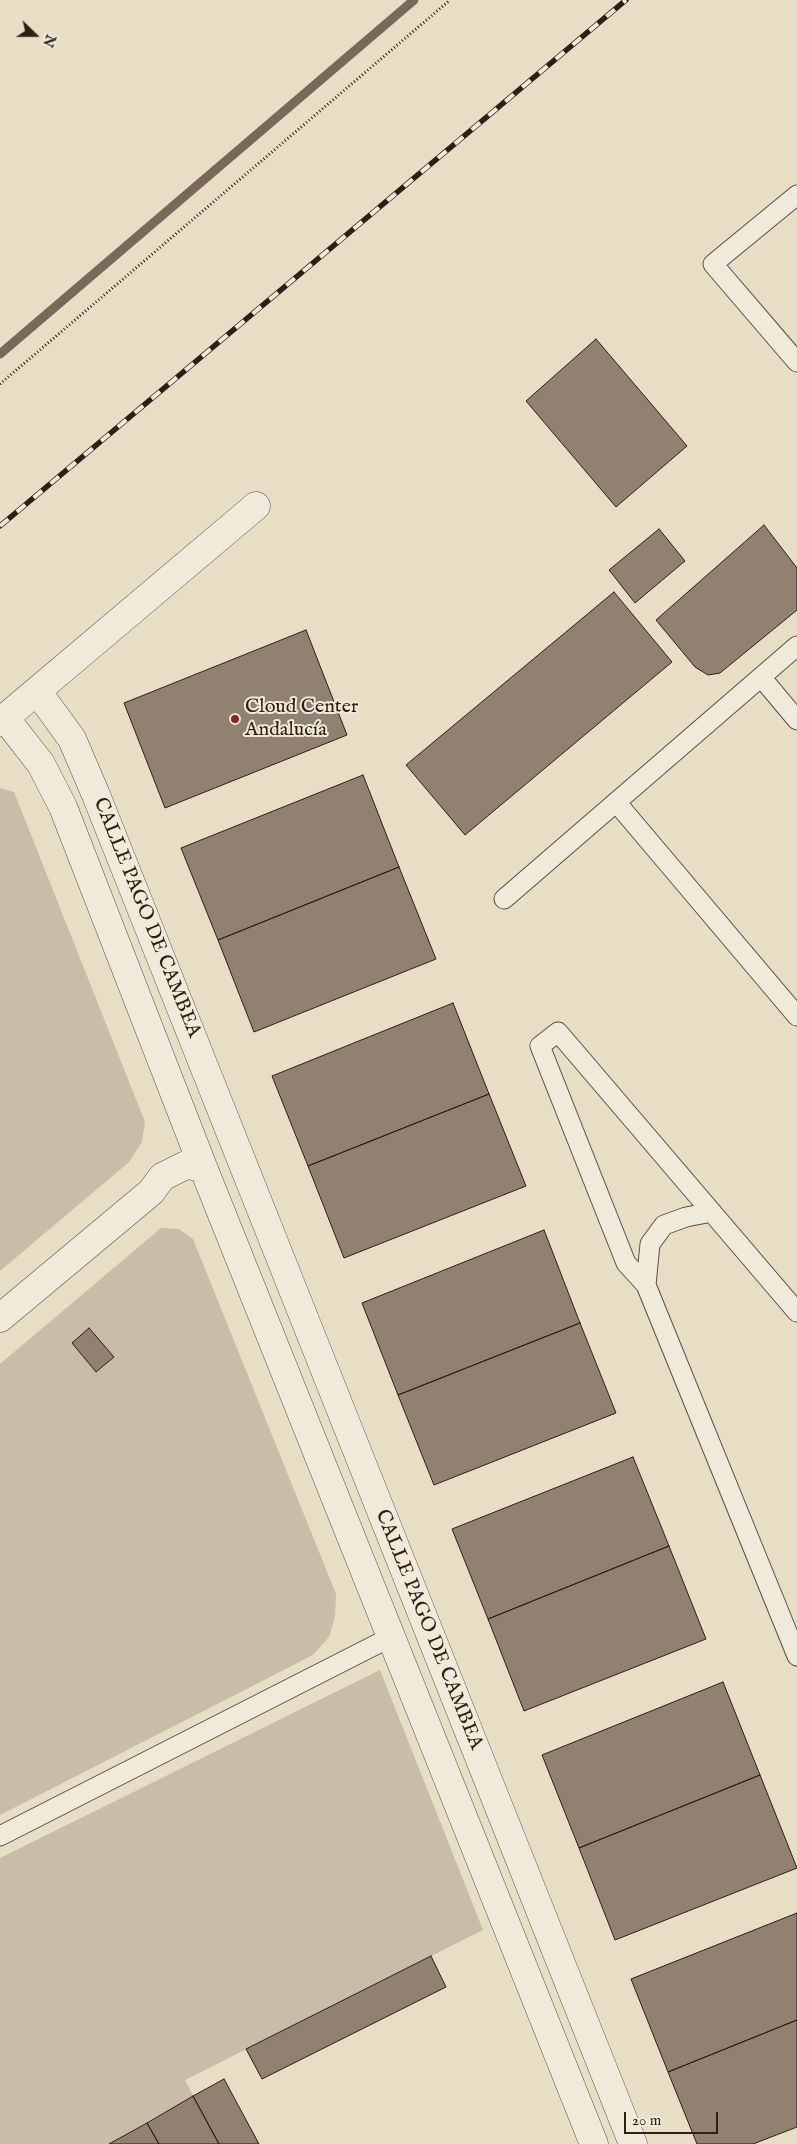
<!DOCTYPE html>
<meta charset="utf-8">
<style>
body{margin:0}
#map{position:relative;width:797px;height:2144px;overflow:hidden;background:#e7dec5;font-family:"IM FELL English",serif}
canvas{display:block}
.north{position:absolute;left:10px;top:10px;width:50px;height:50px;-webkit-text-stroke:4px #efead9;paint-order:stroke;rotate:112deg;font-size:14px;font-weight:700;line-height:20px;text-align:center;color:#311d15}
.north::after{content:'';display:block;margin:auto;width:18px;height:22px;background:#311d15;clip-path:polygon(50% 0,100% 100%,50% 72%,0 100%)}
.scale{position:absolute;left:624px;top:2112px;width:94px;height:22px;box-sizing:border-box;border:2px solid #311d15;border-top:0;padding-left:6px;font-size:15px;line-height:18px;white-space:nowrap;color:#311d15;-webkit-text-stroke:4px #efead9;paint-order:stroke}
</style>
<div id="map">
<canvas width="797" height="2144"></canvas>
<div class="north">N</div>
<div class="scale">20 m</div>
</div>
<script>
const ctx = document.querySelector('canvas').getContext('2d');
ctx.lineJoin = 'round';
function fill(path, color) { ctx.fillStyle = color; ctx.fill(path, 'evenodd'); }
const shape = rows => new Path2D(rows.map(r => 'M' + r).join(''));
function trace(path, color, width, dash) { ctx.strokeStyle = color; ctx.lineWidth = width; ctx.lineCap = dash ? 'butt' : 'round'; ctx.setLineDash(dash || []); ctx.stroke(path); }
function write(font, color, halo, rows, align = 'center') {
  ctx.font = font + ' "IM FELL English",serif'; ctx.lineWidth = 4; ctx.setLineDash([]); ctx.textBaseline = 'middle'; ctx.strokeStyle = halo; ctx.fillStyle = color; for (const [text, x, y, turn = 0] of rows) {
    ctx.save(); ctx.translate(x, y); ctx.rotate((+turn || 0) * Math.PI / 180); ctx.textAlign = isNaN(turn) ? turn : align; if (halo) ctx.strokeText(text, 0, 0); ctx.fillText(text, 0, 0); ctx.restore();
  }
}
const green = shape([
 [0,788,14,792,145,1122,142,1142,129,1162,0,1271],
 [161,1228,179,1229,193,1239,336,1594,335,1617,329,1637,313,1655,0,1815,0,1364],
 [380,1670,483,1930,185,2080,193,2096,109,2144,0,2144,0,1858]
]);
const stream = shape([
 [0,354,414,0]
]);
const building = shape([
 [596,339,687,446,616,507,526,401,596,339],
 [764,525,797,568,797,610,720,673,708,675,695,667,656,620,764,525],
 [659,529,685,561,635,603,609,570,659,529],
 [614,592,672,662,465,835,406,765,614,592],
 [306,630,347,735,165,808,124,703,306,630],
 [363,775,399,867,218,940,181,848,363,775],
 [399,867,436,959,254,1032,218,940,399,867],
 [453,1003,489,1094,308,1166,272,1076,453,1003],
 [489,1094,526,1186,344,1258,308,1166,489,1094],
 [544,1230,580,1323,398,1395,362,1303,544,1230],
 [580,1323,616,1413,434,1485,398,1395,580,1323],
 [89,1328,114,1357,96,1372,72,1343,89,1328],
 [633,1457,669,1546,488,1619,452,1529,633,1457],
 [669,1546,706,1639,524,1711,488,1619,669,1546],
 [723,1682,760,1775,579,1848,542,1755,723,1682],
 [760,1775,797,1868,615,1940,579,1848,760,1775],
 [797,1913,797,2020,668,2072,631,1979,797,1913],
 [431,1956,446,1987,262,2079,246,2049,431,1956],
 [797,2020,797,2127,753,2144,697,2144,668,2072,797,2020],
 [224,2079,259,2144,219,2144,193,2096,224,2079],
 [193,2096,219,2144,159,2144,147,2123,193,2096],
 [147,2123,159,2144,109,2144,147,2123]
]);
const path = shape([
 [0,384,450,0]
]);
const lane = shape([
 [797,195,713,264,797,362],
 [761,677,797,720],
 [616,802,797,1016],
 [504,899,797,646],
 [646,1285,650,1244,664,1225,686,1217,712,1212],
 [797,1312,558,1032,540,1046,626,1263,646,1285,797,1656],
 [0,1836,391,1637]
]);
const street = shape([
 [37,691,72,739,96,795,633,2144],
 [5,718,41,764,63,807,203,1167,594,2144],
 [0,722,256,506],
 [0,1318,151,1192,162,1177,186,1165,203,1167]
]);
const rail = shape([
 [0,526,626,0]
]);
const markers = [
 [235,719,5,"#8f2418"]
];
const poiNames = [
 ["Cloud Center",245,708],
 ["Andalucía",245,731]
];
const streetNames = [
 ["CALLE PAGO DE CAMBEA",146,918,68],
 ["CALLE PAGO DE CAMBEA",428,1630,68]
];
fill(green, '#c8bda7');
trace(stream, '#79695b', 9);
fill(building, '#908171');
trace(building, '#311d15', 1);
trace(lane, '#5e4d41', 21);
trace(street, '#5e4d41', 29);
trace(path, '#311d15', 3, [1, 2.5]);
trace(lane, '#efead9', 19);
trace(street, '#efead9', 28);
trace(rail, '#311d15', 5.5);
trace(rail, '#efead9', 4, [11]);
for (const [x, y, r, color] of markers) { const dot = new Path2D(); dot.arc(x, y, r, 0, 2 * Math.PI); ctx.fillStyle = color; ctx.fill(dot); trace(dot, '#efead9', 2); }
write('20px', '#311d15', '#efead9', poiNames, 'left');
write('20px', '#311d15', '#efead9', streetNames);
</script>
